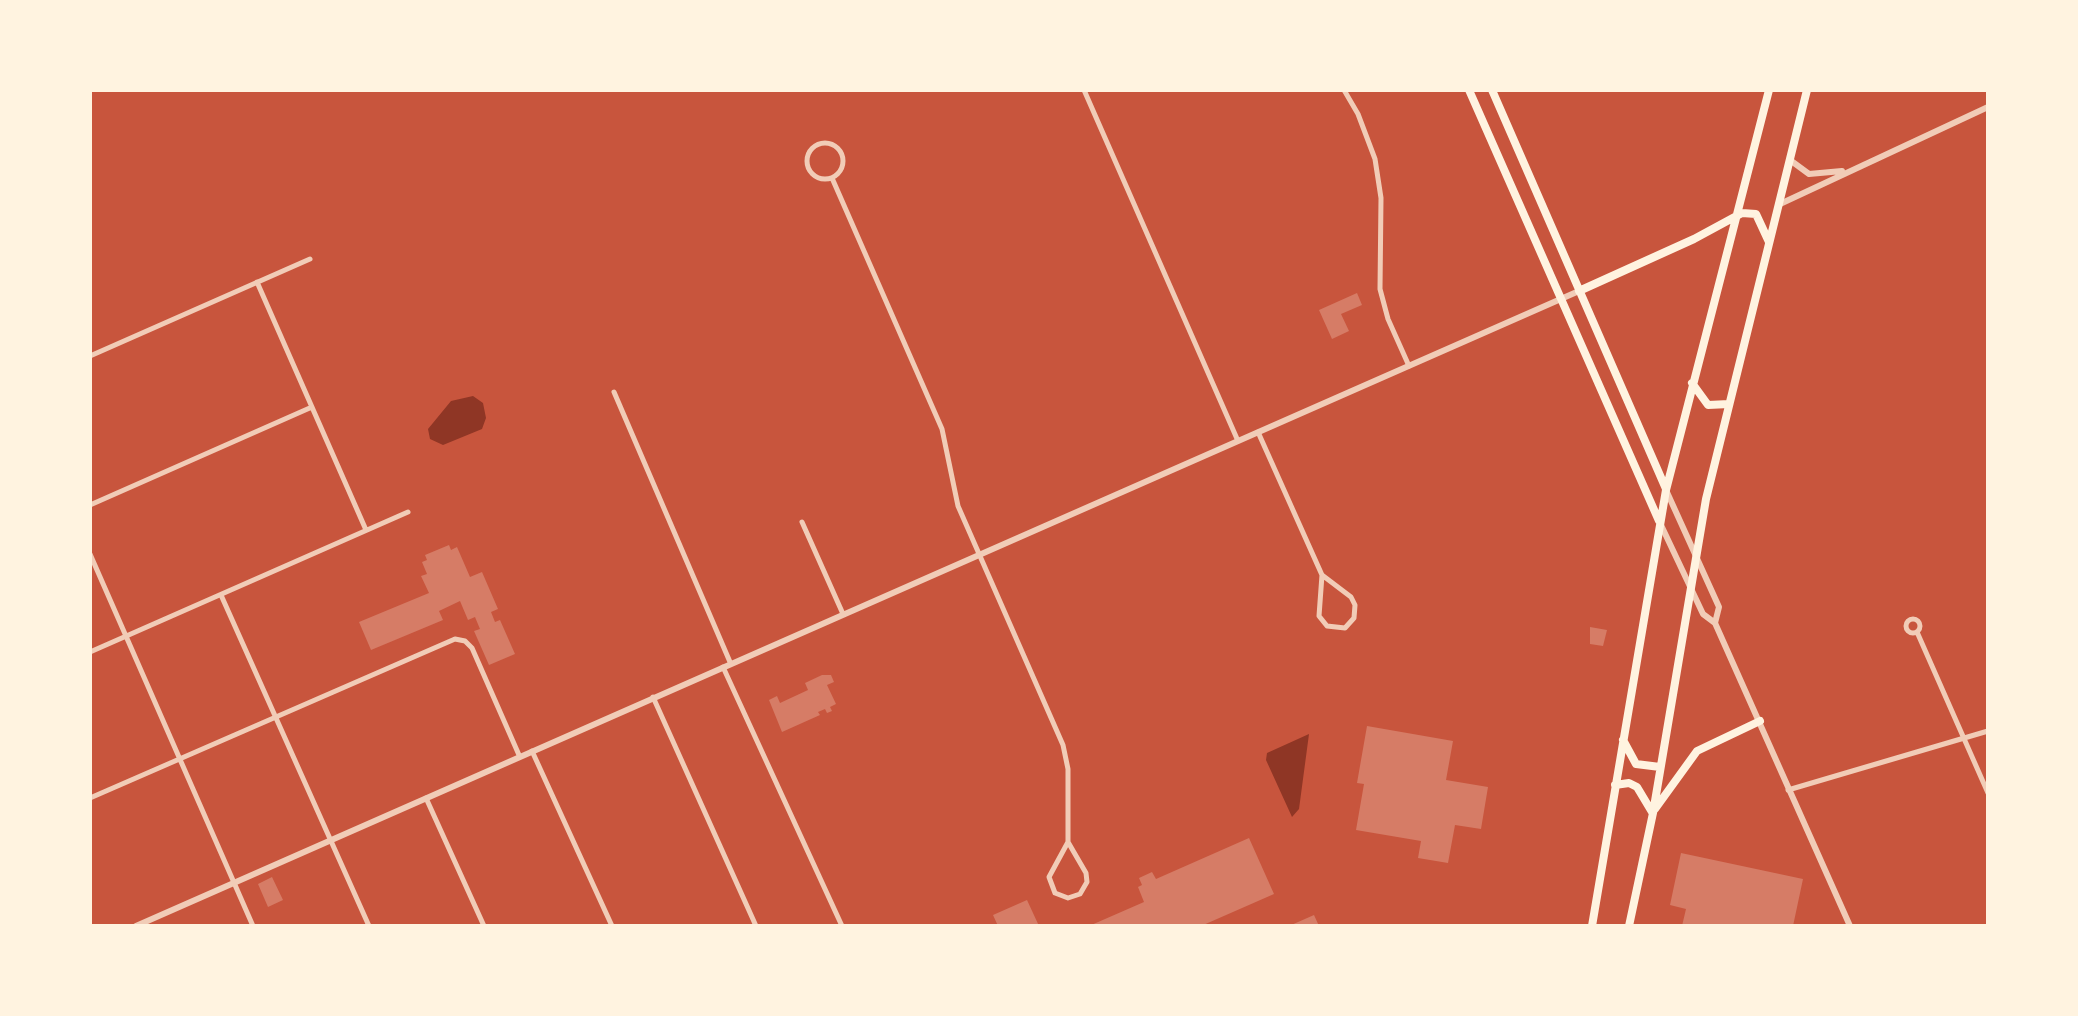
<!DOCTYPE html>
<style>
body{margin:0}
#map{position:relative;width:2078px;height:1016px;overflow:hidden;background:#c8553d;font-family:"Work Sans",sans-serif}
canvas{display:block}
.frame{position:absolute;inset:0;border:92px solid #fff3e0;pointer-events:none}
</style>
<div id="map">
<canvas width="2078" height="1016"></canvas>
<div class="frame"></div>
</div>
<script>
const ctx = document.querySelector('canvas').getContext('2d');
ctx.lineJoin = 'round';
function fill(path, color) { ctx.fillStyle = color; ctx.fill(path, 'evenodd'); }
const shape = rows => new Path2D(rows.map(r => 'M' + r).join(''));
function trace(path, color, width, dash) { ctx.strokeStyle = color; ctx.lineWidth = width; ctx.lineCap = dash ? 'butt' : 'round'; ctx.setLineDash(dash || []); ctx.stroke(path); }
const water = shape([
 [473,396,483,403,486,418,482,429,443,445,430,439,428,429,451,401],
 [1309,734,1299,809,1292,817,1266,760,1267,753]
]);
const building = shape([
 [1357,293,1362,305,1341,314,1349,331,1332,339,1319,310],
 [449,545,451,550,457,547,470,577,482,572,498,609,491,612,495,622,500,620,515,654,489,665,474,631,480,629,475,617,468,620,460,601,439,611,443,620,371,650,359,622,429,593,421,576,427,574,422,562,427,560,425,555],
 [1590,627,1607,630,1603,646,1590,644],
 [822,675,831,675,834,682,827,685,836,704,830,707,832,711,827,713,825,709,818,712,820,715,782,732,769,700,777,696,780,703,808,690,805,683],
 [1367,726,1453,741,1446,780,1488,787,1481,829,1455,825,1448,863,1418,858,1421,841,1356,830,1364,784,1357,783],
 [1249,838,1274,894,1201,926,1089,926,1144,902,1138,887,1142,885,1139,878,1152,872,1156,879],
 [1681,853,1803,879,1793,926,1682,926,1686,909,1670,905],
 [272,877,283,900,268,907,258,884],
 [1027,900,1039,926,998,926,993,915],
 [1314,915,1319,926,1289,926]
]);
const minor = shape([
 [1084,90,1238,441],
 [1344,90,1358,114,1375,159,1381,198,1380,289,1388,319,1409,366],
 '807 161a18 18 0 1 1 36 0a18 18 0 1 1-36 0Z',
 [832,178,942,429,958,506,1063,745,1068,769,1068,842],
 [257,282,366,530],
 [90,356,310,259],
 [614,392,730,662],
 [1258,432,1322,575],
 [90,505,312,407],
 [802,522,843,614],
 [90,554,253,926],
 [1322,575,1351,597,1355,605,1354,618,1345,628,1327,626,1319,616,1322,575],
 [221,595,369,926],
 '1906 626a7 7 0 1 1 14 0a7 7 0 1 1-14 0Z',
 [1917,632,1988,793],
 [90,652,408,512],
 [723,667,842,926],
 [653,697,756,926],
 [532,751,612,926],
 [1788,790,1988,731],
 [90,798,455,639,465,641,472,648,519,755],
 [426,798,484,926],
 [1068,842,1086,873,1087,882,1080,894,1068,898,1055,893,1049,877,1068,842]
]);
const tertiary = shape([
 [1790,160,1809,174,1842,171],
 [1780,204,1988,107],
 [1666,490,1719,607,1715,623],
 [1661,525,1703,614,1715,623,1850,926],
 [136,926,1579,291]
]);
const trunk = shape([
 [1469,90,1659,521],
 [1492,90,1666,489],
 [1579,291,1694,239,1742,213,1756,214,1769,242],
 [1692,383,1708,405,1729,404],
 [1623,740,1636,764,1660,767],
 [1615,785,1629,783,1637,787,1652,812],
 [1655,809,1697,751,1760,721],
 [1592,926,1666,490,1769,90],
 [1629,926,1653,813,1706,499,1807,90]
]);
fill(water, '#8f3625');
fill(building, '#d67c66');
trace(minor, '#f1ccb7', 5);
trace(tertiary, '#f1ccb7', 6);
trace(trunk, '#fff3e0', 8);
</script>
